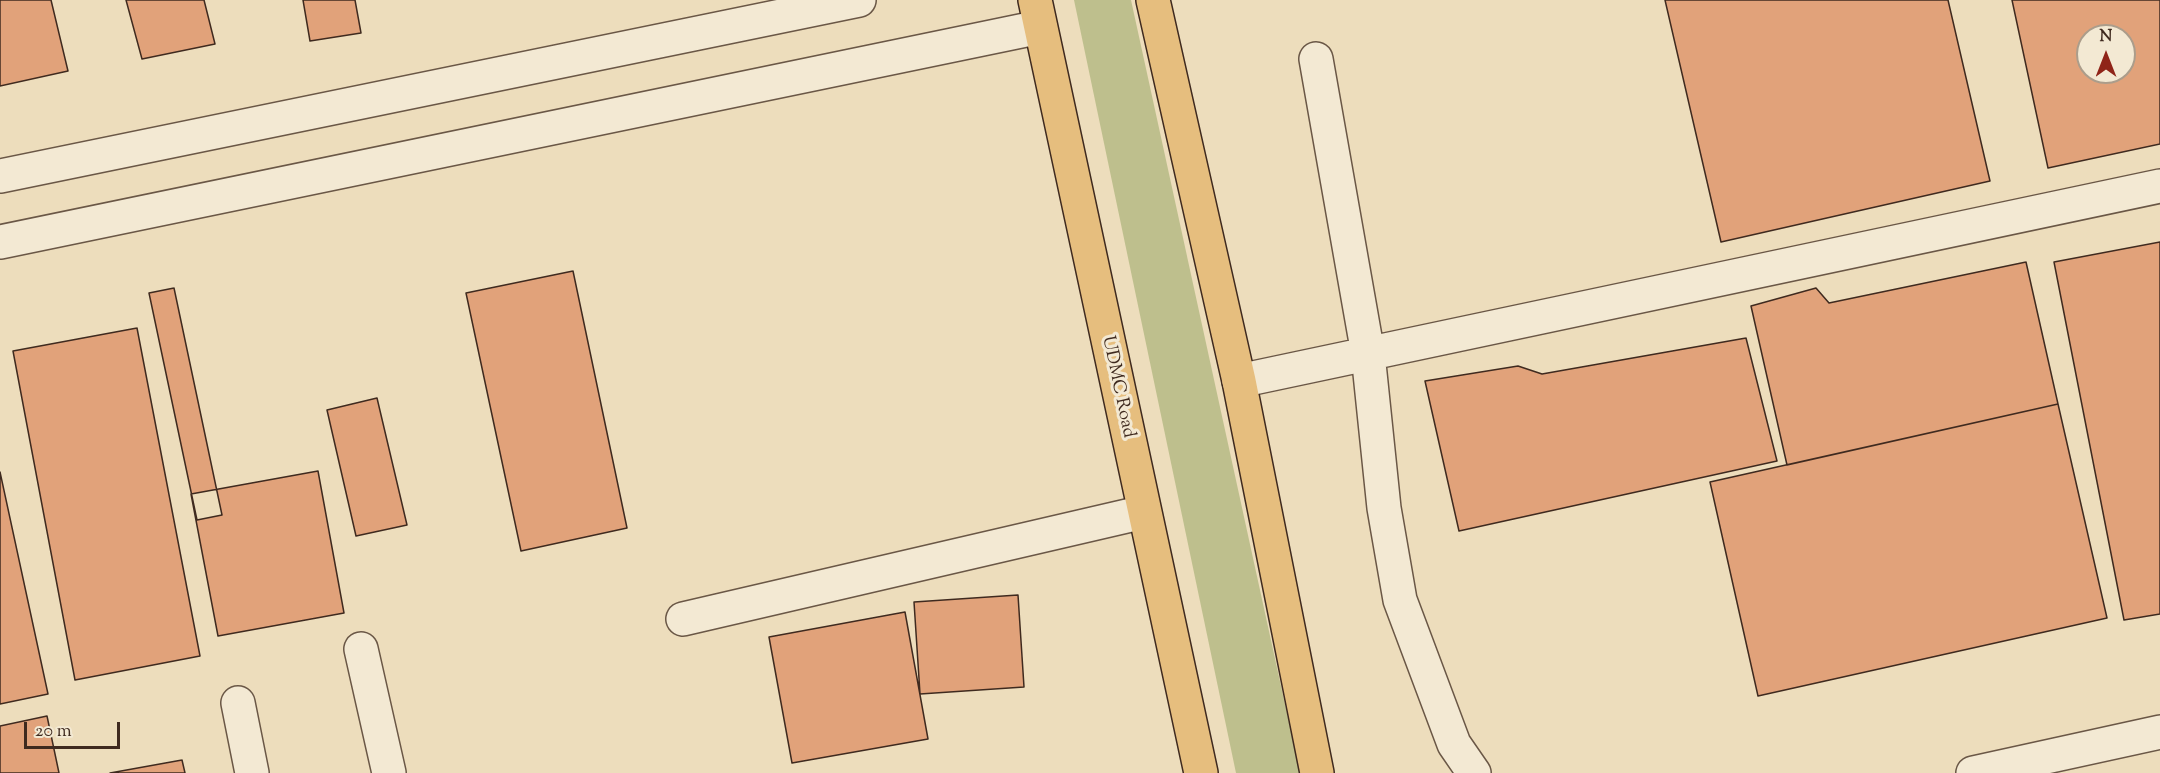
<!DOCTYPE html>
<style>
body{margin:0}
#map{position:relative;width:2160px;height:773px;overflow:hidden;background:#edddbc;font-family:"Sorts Mill Goudy",serif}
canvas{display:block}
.north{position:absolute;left:2076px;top:24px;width:60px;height:60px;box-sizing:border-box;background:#f3e9d3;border:2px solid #ab9d8b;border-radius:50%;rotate:0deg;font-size:16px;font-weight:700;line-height:24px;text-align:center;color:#3f2a1f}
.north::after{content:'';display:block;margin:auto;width:21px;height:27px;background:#8f2418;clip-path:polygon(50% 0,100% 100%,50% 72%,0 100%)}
.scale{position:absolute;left:24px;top:722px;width:96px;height:27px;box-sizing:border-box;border:3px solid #3f2a1f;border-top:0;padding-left:8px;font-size:18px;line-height:21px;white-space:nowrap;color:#3f2a1f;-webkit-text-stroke:4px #f3e9d3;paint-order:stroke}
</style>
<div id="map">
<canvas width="2160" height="773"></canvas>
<div class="north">N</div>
<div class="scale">20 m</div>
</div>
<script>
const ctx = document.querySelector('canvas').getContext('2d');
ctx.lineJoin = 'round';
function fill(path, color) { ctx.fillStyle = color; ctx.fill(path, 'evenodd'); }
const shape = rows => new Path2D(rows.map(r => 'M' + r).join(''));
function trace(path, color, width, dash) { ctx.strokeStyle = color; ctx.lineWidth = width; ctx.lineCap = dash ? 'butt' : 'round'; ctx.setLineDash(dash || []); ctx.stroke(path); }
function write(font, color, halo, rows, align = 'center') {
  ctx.font = font + ' "Sorts Mill Goudy",serif'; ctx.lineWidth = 6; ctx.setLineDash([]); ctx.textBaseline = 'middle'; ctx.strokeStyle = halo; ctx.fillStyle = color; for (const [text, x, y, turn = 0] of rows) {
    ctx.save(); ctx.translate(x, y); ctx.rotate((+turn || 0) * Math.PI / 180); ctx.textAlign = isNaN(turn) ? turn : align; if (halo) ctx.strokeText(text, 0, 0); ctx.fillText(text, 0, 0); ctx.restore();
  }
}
const green = shape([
 [1074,0,1131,0,1300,773,1236,773]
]);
const building = shape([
 [0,0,51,0,68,71,0,86,0,0],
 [126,0,204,0,215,44,142,59,126,0],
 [303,0,355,0,361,33,310,41,303,0],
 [1665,0,1948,0,1990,181,1721,242,1665,0],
 [2012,0,2160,0,2160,144,2048,168,2012,0],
 [2088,36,2124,36,2124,72,2088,72,2088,36],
 [2160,242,2160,614,2124,620,2054,262,2160,242],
 [2026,262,2058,404,1787,465,1751,306,1816,288,1829,303,2026,262],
 [573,271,627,528,521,551,466,293,573,271],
 [174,288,222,515,197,520,149,293,174,288],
 [137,328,200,656,75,680,13,351,137,328],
 [1746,338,1777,461,1459,531,1425,381,1518,366,1542,374,1746,338],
 [377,398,407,525,356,536,327,410,377,398],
 [2058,404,2107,618,1758,696,1710,482,2058,404],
 [318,471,344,613,218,636,191,494,318,471],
 [0,472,48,694,0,704,0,472],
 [1018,595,1024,687,920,694,914,602,1018,595],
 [905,612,928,739,792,763,769,637,905,612],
 [47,716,59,773,0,773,0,726,47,716],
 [182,760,185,773,110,773,182,760]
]);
const minor = shape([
 [1316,59,1368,354,1384,508,1400,600,1454,744,1474,773],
 [0,176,859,0],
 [0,242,1040,27],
 [1239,381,2160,186],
 [683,619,1144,512],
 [361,649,389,773],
 [238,703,252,773],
 [1973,773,2160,732]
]);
const major = shape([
 [1035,0,1201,773],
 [1153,0,1239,381,1317,773]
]);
const streetNames = [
 ["UDMC Road",1117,387,78]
];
fill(green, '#bebf8d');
fill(building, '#e1a27a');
trace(building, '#3f2a1f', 1.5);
trace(minor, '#6a5746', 36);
trace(major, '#3f2a1f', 36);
trace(minor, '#f3e9d3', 33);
trace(major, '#e6be7e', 33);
write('18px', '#3f2a1f', '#f3e9d3', streetNames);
</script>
